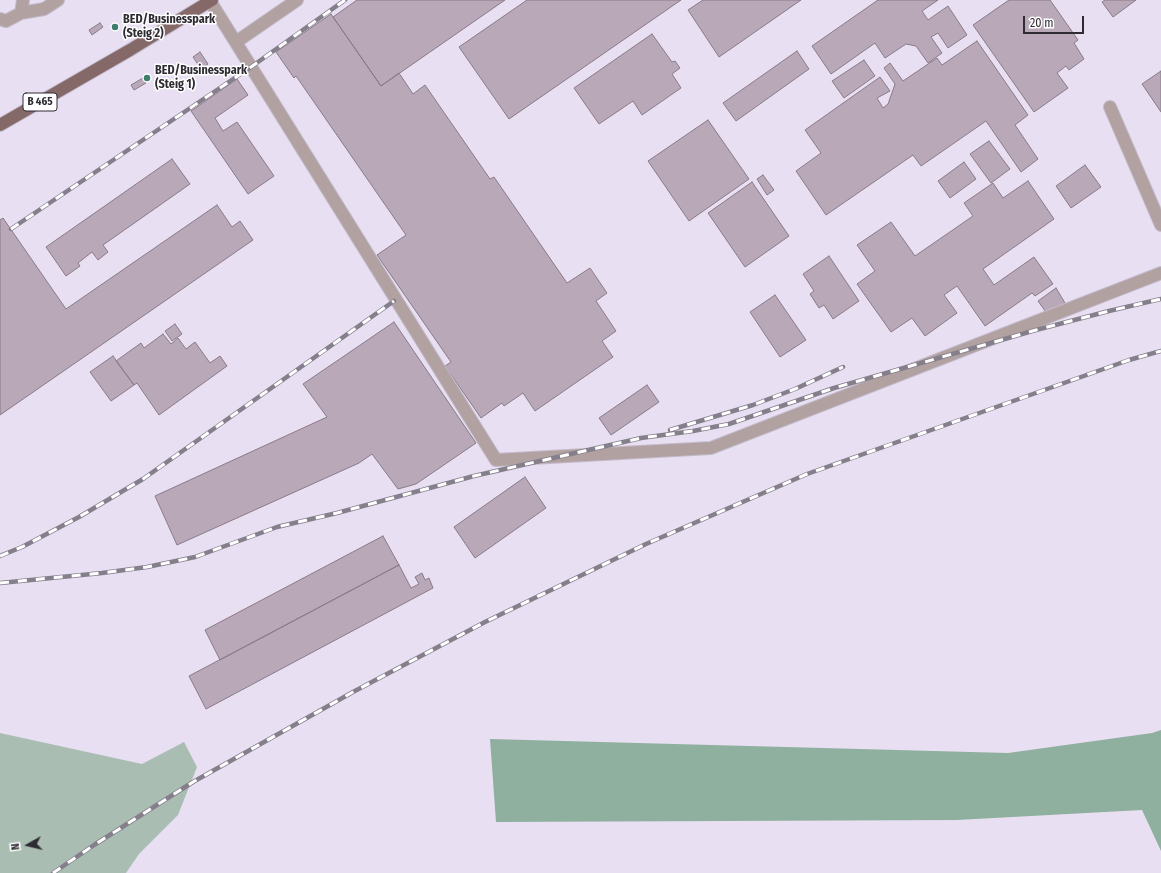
<!DOCTYPE html>
<style>
body{margin:0}
#map{position:relative;width:1161px;height:873px;overflow:hidden;background:#e8dff2;font-family:"Fira Sans Condensed",sans-serif}
canvas{display:block}
.north{position:absolute;left:8px;top:825px;width:40px;height:40px;-webkit-text-stroke:3px #fff;paint-order:stroke;rotate:262deg;font-size:11px;font-weight:700;line-height:16px;text-align:center;color:#2e2b32}
.north::after{content:'';display:block;margin:auto;width:14px;height:18px;background:#2e2b32;clip-path:polygon(50% 0,100% 100%,50% 72%,0 100%)}
.scale{position:absolute;left:1023px;top:16px;width:61px;height:18px;box-sizing:border-box;border:2px solid #2e2b32;border-top:0;padding-left:5px;font-size:12px;line-height:14px;white-space:nowrap;color:#2e2b32;-webkit-text-stroke:3px #fff;paint-order:stroke}
</style>
<div id="map">
<canvas width="1161" height="873"></canvas>
<div class="north">N</div>
<div class="scale">20 m</div>
</div>
<script>
const ctx = document.querySelector('canvas').getContext('2d');
ctx.lineJoin = 'round';
function fill(path, color) { ctx.fillStyle = color; ctx.fill(path, 'evenodd'); }
const shape = rows => new Path2D(rows.map(r => 'M' + r).join(''));
function trace(path, color, width, dash) { ctx.strokeStyle = color; ctx.lineWidth = width; ctx.lineCap = dash ? 'butt' : 'round'; ctx.setLineDash(dash || []); ctx.stroke(path); }
function write(font, color, halo, rows, align = 'center') {
  ctx.font = font + ' "Fira Sans Condensed",sans-serif'; ctx.lineWidth = 3; ctx.setLineDash([]); ctx.textBaseline = 'middle'; ctx.strokeStyle = halo; ctx.fillStyle = color; for (const [text, x, y, turn = 0] of rows) {
    ctx.save(); ctx.translate(x, y); ctx.rotate((+turn || 0) * Math.PI / 180); ctx.textAlign = isNaN(turn) ? turn : align; if (halo) ctx.strokeText(text, 0, 0); ctx.fillText(text, 0, 0); ctx.restore();
  }
}
const green = shape([
 [0,733,142,764,184,742,197,767,178,815,139,854,126,873,0,873]
]);
const forest = shape([
 [1161,730,1161,851,1142,810,957,820,496,822,490,739,1008,753,1152,733]
]);
const building = shape([
 [357,0,505,0,381,86,333,17,357,0],
 [527,0,681,0,509,119,459,47,527,0],
 [703,0,801,0,719,57,688,10,703,0],
 [878,0,938,0,922,11,928,20,948,6,967,35,948,48,938,33,931,37,942,53,928,63,916,46,906,44,885,58,875,43,831,74,812,46,878,0],
 [1009,0,1050,0,1078,40,1074,43,1084,59,1069,70,1066,66,1057,73,1068,88,1034,112,973,25,1009,0],
 [1105,0,1136,0,1113,17,1102,2,1105,0],
 [331,14,381,86,399,73,413,94,425,85,490,179,494,177,567,283,590,268,607,293,596,301,616,331,602,341,613,357,535,411,523,393,504,406,502,403,481,418,445,366,451,362,377,255,406,235,296,76,294,78,276,52,331,14],
 [100,23,103,27,92,35,89,30,100,23],
 [652,34,672,62,675,61,680,68,672,74,681,88,642,115,633,101,599,124,574,88,652,34],
 [977,41,1028,115,1015,125,1038,159,1021,172,986,121,921,166,913,155,826,215,796,171,821,153,805,130,880,77,890,91,877,98,883,108,888,104,895,84,884,68,890,63,903,81,937,58,942,65,977,41],
 [797,51,809,69,736,121,723,103,797,51],
 [200,52,208,64,201,69,193,57,200,52],
 [864,60,875,76,844,98,832,81,864,60],
 [1161,71,1161,112,1142,84,1161,71],
 [143,78,146,83,134,90,131,85,143,78],
 [237,79,248,95,215,118,223,131,237,122,274,176,248,194,191,111,237,79],
 [708,120,749,179,689,221,648,161,708,120],
 [989,141,1010,169,991,183,970,154,989,141],
 [172,159,190,184,103,245,108,252,98,260,92,252,78,263,80,266,66,276,46,247,172,159],
 [964,162,976,179,950,198,938,181,964,162],
 [1085,165,1101,187,1071,208,1056,186,1085,165],
 [763,175,774,190,767,195,757,179,763,175],
 [1028,181,1054,219,983,269,994,285,1034,257,1053,284,1035,296,1032,293,985,326,957,286,944,295,957,313,925,336,912,318,891,332,857,284,875,271,857,245,891,222,915,256,973,216,964,203,993,183,1003,198,1028,181],
 [752,182,789,236,745,267,708,213,752,182],
 [217,205,232,227,240,221,253,240,0,415,0,220,3,218,66,309,217,205],
 [829,256,859,301,833,319,824,305,819,308,810,294,814,291,803,274,829,256],
 [1056,288,1065,303,1048,315,1038,301,1056,288],
 [775,295,806,340,780,357,750,312,775,295],
 [394,322,476,443,416,484,398,489,372,454,359,463,177,545,155,496,327,417,303,384,394,322],
 [175,324,182,334,172,341,165,331,175,324],
 [163,334,171,344,178,338,186,349,195,342,210,363,220,356,227,366,159,415,137,383,134,385,116,361,141,343,144,348,163,334],
 [113,356,134,385,111,401,90,372,113,356],
 [647,385,659,402,611,435,599,418,647,385],
 [525,477,546,508,475,558,454,527,525,477],
 [383,536,399,565,220,660,205,630,383,536],
 [399,565,411,588,419,584,415,577,422,573,425,580,429,578,433,588,206,709,189,676,399,565]
]);
const lane = shape([
 [210,1,496,460,711,448,1161,273],
 [21,13,23,0],
 [0,19,6,21,21,13,44,9,58,0],
 [236,42,297,0],
 [1110,107,1161,225]
]);
const primary = shape([
 [0,125,130,50,212,0]
]);
const rail = shape([
 [11,229,251,67,345,0],
 [670,430,753,405,795,389,843,367],
 [0,556,22,547,79,517,143,479,394,301],
 [0,583,102,573,147,567,195,557,277,527,337,513,474,476,641,438,693,431,729,424,834,388,1036,330,1109,311,1161,299],
 [53,873,94,845,193,782,353,692,485,622,646,544,807,474,1129,360,1161,351]
]);
const markers = [
 [115,27,4,"#3e7e6d"],
 [147,78,4,"#3e7e6d"]
];
const shields = [
 [40,102,34]
];
const shieldNames = [
 ["B 465",40,102]
];
const poiNames = [
 ["BED/Businesspark",123,20],
 ["(Steig 2)",123,34],
 ["BED/Businesspark",155,71],
 ["(Steig 1)",155,85]
];
fill(green, '#a9bdb2');
fill(forest, '#8fb09f');
fill(building, '#b9a9b8');
trace(building, '#897a88', 1);
trace(lane, '#c3bbcc', 14);
trace(primary, '#c3bbcc', 14);
trace(lane, '#b1a1a1', 12);
trace(primary, '#856969', 12);
trace(rail, '#857f8c', 4.5);
trace(rail, '#fff', 3, [9]);
for (const [x, y, r, color] of markers) { const dot = new Path2D(); dot.arc(x, y, r, 0, 2 * Math.PI); ctx.fillStyle = color; ctx.fill(dot); trace(dot, '#fff', 1.5); }
for (const [x, y, w] of shields) { const box = new Path2D(); box.roundRect(x - w / 2, y - 9, w, 18, 3); ctx.fillStyle = '#fff'; ctx.fill(box); trace(box, '#2e2b32', 1); }
write('bold 11px', '#2e2b32', null, shieldNames);
write('bold 12px', '#2e2b32', '#fff', poiNames, 'left');
</script>
